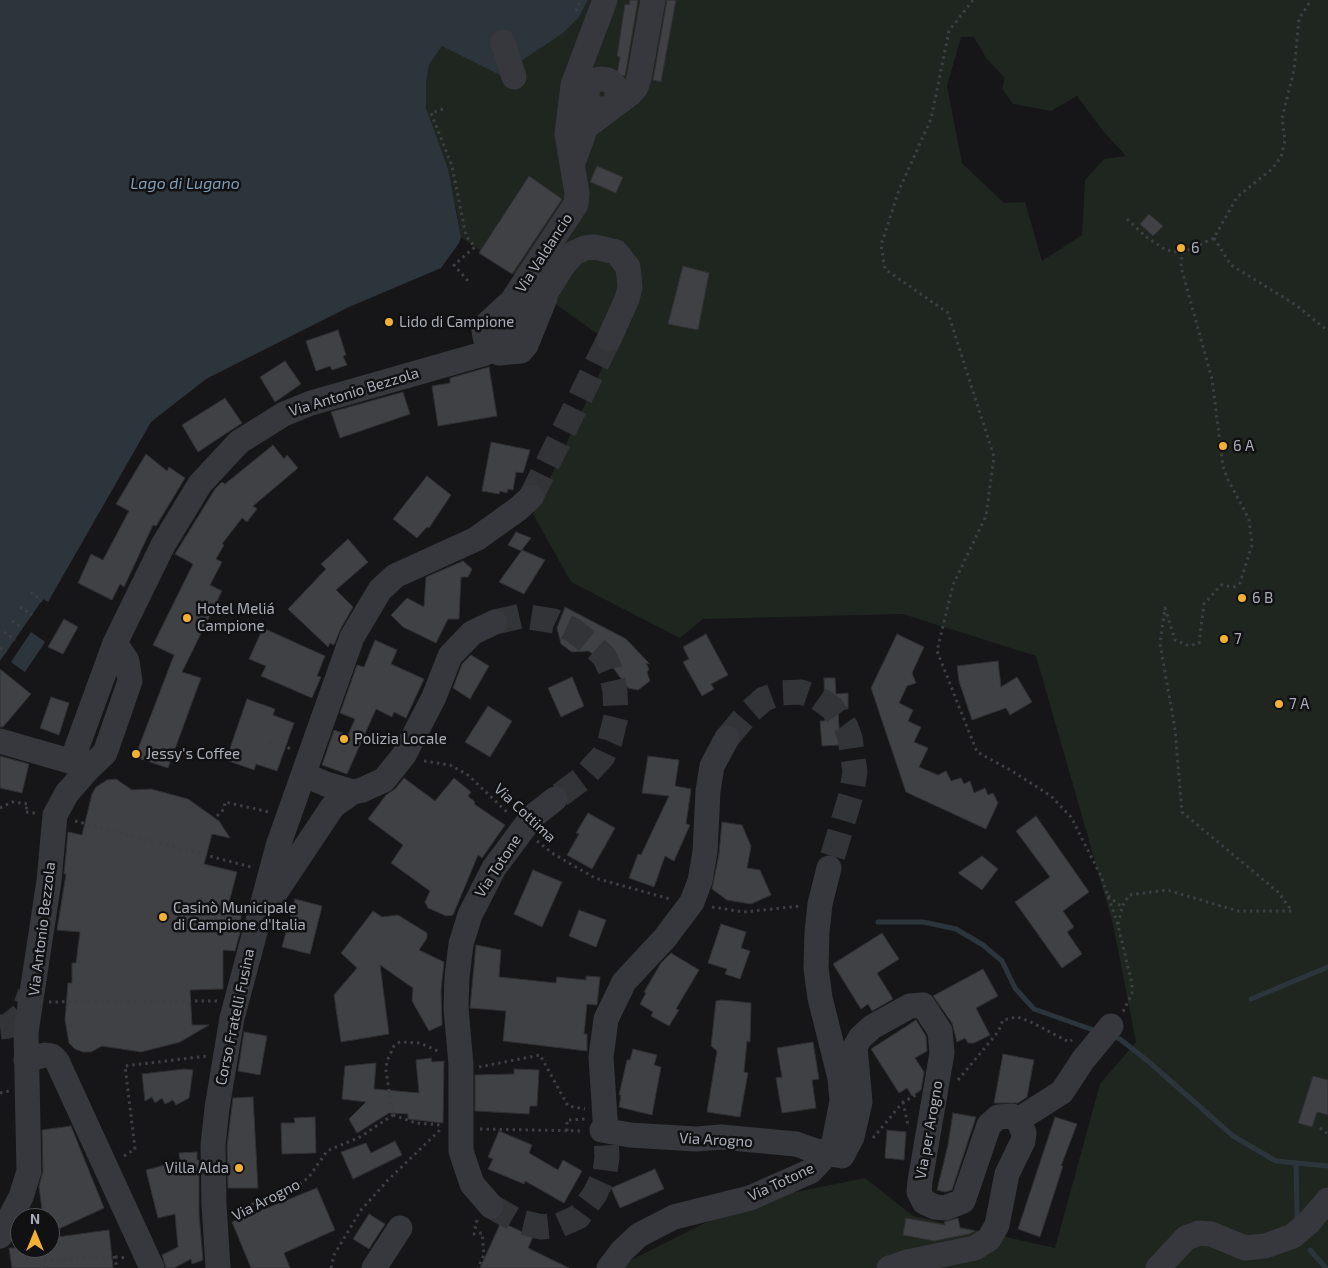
<!DOCTYPE html>
<meta charset="utf-8">
<style>
body{margin:0}
#map{position:relative;width:1328px;height:1268px;overflow:hidden;background:#161618;font-family:"Exo 2",sans-serif}
canvas{display:block}
.north{position:absolute;left:10px;top:1208px;width:50px;height:50px;box-sizing:border-box;background:#111113;border:1px solid #4d4f55;border-radius:50%;rotate:0deg;font-size:14px;font-weight:700;line-height:20px;text-align:center;color:#a8adb8}
.north::after{content:'';display:block;margin:auto;width:18px;height:22px;background:#f2b134;clip-path:polygon(50% 0,100% 100%,50% 72%,0 100%)}
</style>
<div id="map">
<canvas width="1328" height="1268"></canvas>
<div class="north">N</div>
</div>
<script>
const ctx = document.querySelector('canvas').getContext('2d');
ctx.lineJoin = 'round';
function fill(path, color) { ctx.fillStyle = color; ctx.fill(path, 'evenodd'); }
const shape = rows => new Path2D(rows.map(r => 'M' + r).join(''));
function trace(path, color, width, dash) { ctx.strokeStyle = color; ctx.lineWidth = width; ctx.lineCap = dash ? 'butt' : 'round'; ctx.setLineDash(dash || []); ctx.stroke(path); }
function write(font, color, halo, rows, align = 'center') {
  ctx.font = font + ' "Exo 2",sans-serif'; ctx.lineWidth = 5; ctx.setLineDash([]); ctx.textBaseline = 'middle'; ctx.strokeStyle = halo; ctx.fillStyle = color; for (const [text, x, y, turn = 0] of rows) {
    ctx.save(); ctx.translate(x, y); ctx.rotate((+turn || 0) * Math.PI / 180); ctx.textAlign = isNaN(turn) ? turn : align; if (halo) ctx.strokeText(text, 0, 0); ctx.fillText(text, 0, 0); ctx.restore();
  }
}
const green = shape([
 [588,0,1328,0,1328,1268,615,1268,711,1220,776,1196,865,1178,913,1216,1055,1248,1100,1084,1136,1042,1113,924,1036,656,903,614,703,619,680,638,571,582,533,514,613,345,461,237,456,208,426,108,426,84,429,65,442,46,579,17],
 [961,37,974,37,986,58,1005,78,1002,89,1013,104,1051,111,1077,96,1103,131,1126,156,1104,159,1085,180,1082,235,1042,261,1025,202,1004,203,962,163,947,86]
]);
const water = shape([
 [0,0,588,0,579,17,563,33,500,75,442,46,429,65,426,84,426,108,448,169,461,237,459,243,441,268,349,307,206,379,151,422,48,602,43,599,0,661],
 [31,632,45,642,25,672,11,662]
]);
const stream = shape([
 [878,922,923,922,956,929,983,945,1002,961,1015,988,1034,1009,1096,1031],
 [1251,999,1328,967],
 [1111,1036,1120,1039,1149,1062,1233,1136,1276,1161,1328,1166],
 [1296,1163,1297,1217],
 [1310,1250,1326,1268]
]);
const building = shape([
 [630,0,638,0,625,76,617,74,620,57,617,56,625,4,629,5,630,0],
 [667,0,676,0,661,82,653,80,667,0],
 [597,166,623,177,616,193,590,182,597,166],
 [529,176,562,199,512,274,479,253,529,176],
 [1149,214,1163,226,1153,236,1140,224,1149,214],
 [683,266,709,273,698,330,668,324,683,266],
 [338,330,346,355,343,356,347,365,332,370,330,366,316,371,306,341,338,330],
 [285,361,301,384,275,402,260,377,285,361],
 [489,367,497,416,438,426,432,386,450,383,450,378,489,367],
 [403,392,410,414,340,438,331,412,403,392],
 [225,398,242,423,198,452,182,425,225,398],
 [491,442,530,450,523,473,516,472,513,490,508,489,507,493,500,491,499,494,482,491,491,442],
 [273,445,284,459,287,455,298,468,253,506,257,509,247,522,242,518,222,544,224,545,216,559,222,562,210,585,222,591,182,672,201,678,168,768,135,757,174,655,153,645,193,564,175,554,215,489,222,482,225,484,273,445],
 [146,454,167,471,169,467,185,478,156,526,153,525,124,587,120,584,112,600,78,583,91,554,103,560,129,511,116,504,146,454],
 [427,476,451,495,429,528,427,527,417,538,393,519,427,476],
 [516,532,531,538,521,551,508,545,516,532],
 [348,539,368,562,336,590,353,607,340,630,334,645,330,643,328,647,288,609,326,569,321,564,348,539],
 [522,550,545,560,524,594,499,582,522,550],
 [463,561,472,569,468,577,461,577,459,619,448,619,436,643,403,627,391,615,407,598,424,607,426,577,463,561],
 [565,607,626,639,650,664,646,663,649,669,647,672,650,681,638,690,628,688,614,669,606,662,614,658,595,655,588,651,572,652,561,644,557,628,565,607],
 [64,619,78,627,63,654,48,647,64,619],
 [263,628,325,656,317,676,321,677,312,698,261,676,266,666,249,659,263,628],
 [706,634,728,675,711,684,714,689,702,696,683,662,689,659,683,647,706,634],
 [897,634,924,647,912,673,916,683,907,686,899,703,913,710,908,721,921,727,914,742,928,748,919,767,938,775,946,771,951,781,961,778,964,784,970,781,974,793,985,788,988,795,993,793,998,803,986,829,906,792,871,688,897,634],
 [375,640,397,650,391,664,424,679,406,718,394,712,392,717,376,709,347,774,322,765,334,730,348,735,355,719,340,713,357,665,364,667,375,640],
 [471,655,489,666,470,699,453,688,462,664,471,655],
 [998,661,1001,687,1017,677,1032,702,1010,715,1006,708,972,720,959,681,957,666,998,661],
 [0,669,31,694,3,727,0,727,0,669],
 [572,677,584,706,561,717,548,688,572,677],
 [824,678,835,678,836,694,848,693,848,709,838,709,840,745,822,746,820,721,825,721,824,678],
 [51,697,69,703,59,735,40,728,51,697],
 [247,699,275,709,273,715,294,723,277,771,256,764,254,770,226,760,247,699],
 [488,706,512,721,490,757,465,742,488,706],
 [0,756,29,764,22,793,0,788,0,756],
 [648,756,679,760,675,786,691,789,686,824,690,825,674,861,665,856,654,887,629,878,638,854,641,855,669,796,642,793,648,756],
 [404,778,435,801,454,778,471,792,468,796,475,802,474,804,505,825,482,858,478,855,453,915,446,916,428,908,425,902,430,891,391,863,403,845,368,819,386,795,395,789,404,778],
 [116,779,132,790,151,789,188,799,219,821,230,838,212,834,204,864,237,872,227,910,241,912,241,929,235,951,223,950,223,989,190,990,192,1025,209,1025,180,1042,141,1052,102,1046,91,1052,83,1052,75,1049,69,1043,65,1020,68,983,72,983,72,963,76,963,80,932,57,930,66,874,64,874,68,832,82,835,92,794,96,787,107,780,116,779],
 [588,813,615,828,592,869,567,855,579,834,576,833,588,813],
 [1036,816,1089,892,1063,911,1074,927,1067,932,1082,954,1062,968,1015,902,1050,877,1016,831,1036,816],
 [722,822,742,825,751,846,747,868,760,870,771,895,751,904,727,900,712,889,719,854,722,822],
 [982,856,998,869,982,890,958,873,982,856],
 [533,870,562,882,542,927,514,914,533,870],
 [295,899,322,906,310,954,282,947,295,899],
 [579,910,606,920,596,947,569,936,579,910],
 [373,911,382,917,398,915,427,933,427,938,419,950,444,962,441,990,442,1025,429,1031,412,1001,413,988,380,965,389,1034,341,1042,334,995,357,968,341,953,373,911],
 [721,924,746,932,741,948,750,951,740,979,725,974,727,969,708,963,721,924],
 [882,933,899,959,877,973,893,999,872,1011,868,1004,861,1009,833,964,882,933],
 [476,945,501,950,499,977,556,983,557,977,586,980,586,976,600,977,597,1005,587,1004,584,1034,587,1034,587,1051,503,1041,506,1011,470,1008,476,945],
 [671,953,699,970,676,1009,679,1010,669,1026,651,1016,653,1012,640,1004,646,993,644,992,661,963,671,953],
 [983,969,998,996,976,1008,990,1035,974,1043,968,1043,965,1038,957,1042,952,1023,933,996,983,969],
 [722,1000,751,1003,750,1042,747,1041,744,1072,748,1073,740,1117,707,1112,717,1051,711,1046,716,1001,722,1000],
 [916,1020,926,1036,927,1051,915,1058,924,1072,921,1090,912,1096,907,1088,899,1093,871,1049,916,1020],
 [244,1032,267,1036,260,1075,238,1071,244,1032],
 [813,1042,819,1079,812,1080,816,1108,782,1113,776,1078,782,1077,777,1048,813,1042],
 [633,1049,657,1055,654,1065,661,1067,652,1115,619,1107,621,1095,619,1095,627,1060,630,1060,633,1049],
 [1003,1054,1034,1060,1027,1097,1018,1103,994,1103,1003,1054],
 [431,1058,432,1062,444,1061,443,1123,408,1119,408,1114,389,1113,357,1133,349,1119,366,1102,342,1099,345,1066,376,1063,374,1089,419,1093,416,1060,431,1058],
 [184,1069,193,1070,189,1098,176,1105,173,1100,165,1104,162,1098,155,1103,152,1097,145,1101,142,1074,184,1069],
 [514,1069,539,1070,537,1106,530,1106,529,1114,475,1111,475,1075,514,1074,514,1069],
 [1313,1076,1328,1080,1328,1115,1317,1112,1312,1127,1298,1123,1313,1076],
 [253,1097,258,1188,228,1188,227,1146,233,1098,253,1097],
 [953,1113,976,1117,952,1190,945,1192,937,1190,948,1145,953,1113],
 [315,1117,316,1153,282,1154,281,1123,295,1123,294,1118,315,1117],
 [1055,1117,1077,1124,1061,1166,1063,1166,1040,1237,1018,1229,1055,1117],
 [71,1126,104,1208,50,1233,50,1218,43,1218,39,1186,43,1171,42,1130,71,1126],
 [887,1130,906,1132,904,1160,885,1158,887,1130],
 [499,1131,532,1145,529,1153,558,1170,563,1160,582,1171,564,1203,525,1181,524,1184,488,1169,493,1159,488,1157,499,1131],
 [395,1141,402,1155,353,1179,341,1152,366,1143,371,1153,395,1141],
 [197,1152,197,1160,199,1160,199,1214,203,1260,192,1264,191,1259,174,1268,166,1268,162,1255,178,1247,175,1214,158,1218,146,1170,180,1161,179,1153,197,1152],
 [655,1169,664,1189,620,1208,611,1188,655,1169],
 [317,1188,335,1230,284,1253,290,1268,251,1268,232,1222,317,1188],
 [369,1214,385,1224,369,1249,353,1239,369,1214],
 [906,1218,945,1225,944,1222,958,1218,960,1228,975,1231,969,1234,934,1241,903,1235,906,1218],
 [501,1222,533,1237,528,1248,569,1268,480,1268,501,1222],
 [109,1230,113,1268,12,1268,9,1248,50,1248,50,1238,109,1230]
]);
const minorTunnel = shape([
 [531,497,609,339],
 [495,622,522,616,554,621,573,630,588,642,604,656,610,669,615,691,616,717,610,741,603,756,583,778,555,799],
 [727,738,749,712,764,699,780,693,801,692,818,698,832,708,846,727,850,738,855,772,851,795,829,868],
 [0,1027,8,1026,23,1014,30,993],
 [491,1206,517,1221,541,1227,560,1225,578,1217,595,1194,605,1172,607,1157,605,1118]
]);
const path = shape([
 [973,0,949,31,931,119,899,190,881,245,885,269,948,313,994,457,986,516,953,585,937,651,977,752,1012,771,1051,796,1071,817,1101,876,1118,925,1132,984,1132,993,1123,1012],
 [576,11,581,0],
 [443,109,431,113,452,166,466,236,475,247,454,265,469,282],
 [1127,219,1145,236,1166,250,1182,253],
 [1214,238,1231,265,1296,305,1328,331],
 [31,592,42,601],
 [20,607,32,615],
 [12,621,23,628],
 [4,632,15,640],
 [0,648,6,652],
 [269,742,292,749],
 [424,761,450,765,468,775,509,814],
 [0,808,12,802,28,804,25,812,35,813],
 [217,816,224,809,225,802,269,812],
 [75,821,154,842],
 [537,841,552,853,595,878,670,899],
 [160,843,251,867],
 [1108,896,1122,907,1129,895,1167,890,1238,911,1292,911,1278,892,1182,812,1175,729,1160,644,1165,608,1175,640,1189,646,1199,643,1204,604,1221,585,1234,587,1240,583,1252,545,1249,519,1227,478,1223,466,1212,379,1181,267,1182,253,1214,238,1237,197,1272,169,1281,157,1285,140,1282,118,1294,70,1299,19,1311,0],
 [712,907,744,912,800,906],
 [1118,924,1122,907],
 [143,1001,217,1001],
 [49,1002,137,1001],
 [479,1067,540,1055,568,1106,585,1109],
 [958,1080,998,1032,1003,1020,1017,1017,1029,1021,1069,1042,1072,1040],
 [0,1093,9,1091],
 [903,1102,908,1125],
 [393,1115,416,1123,441,1125],
 [1320,1128,1328,1134],
 [480,1129,584,1131],
 [567,1131,567,1120,585,1119],
 [873,1138,903,1102,916,1095],
 [124,1156,135,1149,125,1066,207,1056],
 [39,1209,40,1218],
 [235,1214,256,1202,295,1188,309,1177,327,1151,360,1137,393,1115,386,1071,387,1061,394,1046,400,1042,420,1043,440,1052],
 [477,1220,474,1234,482,1233,484,1255,478,1268],
 [42,1248,44,1261,110,1256,126,1258],
 [114,1256,117,1268],
 [42,1268,44,1261],
 [331,1268,334,1255,361,1210,388,1180,441,1129]
]);
const minor = shape([
 [503,42,514,77],
 '587 94a15 15 0 1 1 30 0a15 15 0 1 1-30 0Z',
 [574,160,586,127,630,94,636,87,639,78,653,0],
 [545,298,526,345,521,351,499,353,493,349,485,337,484,330,487,324,512,301,576,204,577,193,567,134,573,85,605,0],
 [0,741,90,767],
 [74,755,115,643,163,545,200,484,239,442,284,414,311,403,483,354,493,349,535,300,547,291,564,264,574,253,585,248,595,247,616,252,628,267,630,287,627,299,609,339],
 [305,775,326,784,353,792,362,790,384,780,404,755,434,697,450,656,472,633,495,622],
 [269,902,333,806,353,792],
 [26,1060,45,1055,52,1056,57,1061,152,1268],
 [605,1118,601,1057,606,1019,624,982,665,938,692,902,700,881,705,852,708,791,712,766,727,738],
 [1018,1120,1062,1092,1083,1060,1111,1026],
 [602,1130,630,1135,696,1139,721,1137,796,1144,816,1151,842,1156,852,1137,860,1102,855,1047,860,1038,872,1027,910,1006,923,1005,940,1031,942,1053,920,1181,919,1192,924,1202,935,1207,945,1208,963,1201,989,1125,998,1117,1012,1116,1018,1120,1024,1133,1023,1141,1007,1174,997,1225,989,1239,975,1248,907,1262,889,1268],
 [491,1206,472,1184,461,1151,461,1065,456,1008,457,977,461,944,470,915,494,868,532,817,555,799],
 [0,1236,21,1197,29,1171,26,1032,49,881,55,815,67,793,90,767,105,753,130,681,127,661,115,643],
 [218,1268,214,1204,213,1145,217,1108,232,1018,278,846,352,637,380,590,395,576,476,539,518,509,531,497],
 [374,1268,400,1228],
 [609,1268,622,1251,639,1235,674,1217,750,1198,811,1171,828,1153,834,1142,842,1101,840,1078,820,998,816,968,817,932,820,904,829,868],
 [1158,1268,1186,1238,1199,1233,1211,1234,1245,1248,1265,1246,1293,1236,1309,1222,1328,1200]
]);
const markers = [
 [1181,248,5,"#f2b134"],
 [389,322,5,"#f2b134"],
 [1223,446,5,"#f2b134"],
 [1242,598,5,"#f2b134"],
 [187,618,5,"#f2b134"],
 [1224,639,5,"#f2b134"],
 [1279,704,5,"#f2b134"],
 [344,739,5,"#f2b134"],
 [136,754,5,"#f2b134"],
 [163,917,5,"#f2b134"],
 [239,1168,5,"#f2b134"]
];
const poiNames = [
 ["6",1191,248],
 ["Lido di Campione",399,322],
 ["6 A",1233,446],
 ["6 B",1252,598],
 ["Hotel Meliá",197,609],
 ["Campione",197,626],
 ["7",1234,639],
 ["7 A",1289,704],
 ["Polizia Locale",354,739],
 ["Jessy's Coffee",146,754],
 ["Casinò Municipale",173,908],
 ["di Campione d'Italia",173,925],
 ["Villa Alda",229,1168,"right"]
];
const streetNames = [
 ["Via Valdancio",544,253,-57],
 ["Via Antonio Bezzola",354,392,-17],
 ["Via Cottima",525,813,43],
 ["Via Totone",498,866,-57],
 ["Via Antonio Bezzola",42,929,-83],
 ["Corso Fratelli Fusina",235,1017,-78],
 ["Via per Arogno",929,1130,-80],
 ["Via Arogno",716,1140,3],
 ["Via Totone",781,1182,-25],
 ["Via Arogno",266,1200,-27]
];
const waterNames = [
 ["Lago di Lugano",185,184]
];
fill(green, '#1e261f');
fill(water, '#2c353c');
trace(stream, '#2c353c', 5);
fill(building, '#404145');
trace(building, '#303034', 1);
trace(minorTunnel, '#333438', 25, [25, 12]);
trace(path, '#3d3f44', 3, [2.5, 4]);
trace(minor, '#37383d', 25);
for (const [x, y, r, color] of markers) { const dot = new Path2D(); dot.arc(x, y, r, 0, 2 * Math.PI); ctx.fillStyle = color; ctx.fill(dot); trace(dot, '#111113', 2); }
write('15px', '#a8adb8', '#111113', poiNames, 'left');
write('15px', '#a8adb8', '#111113', streetNames);
write('italic 16px', '#7f9bb3', '#111113', waterNames);
</script>
